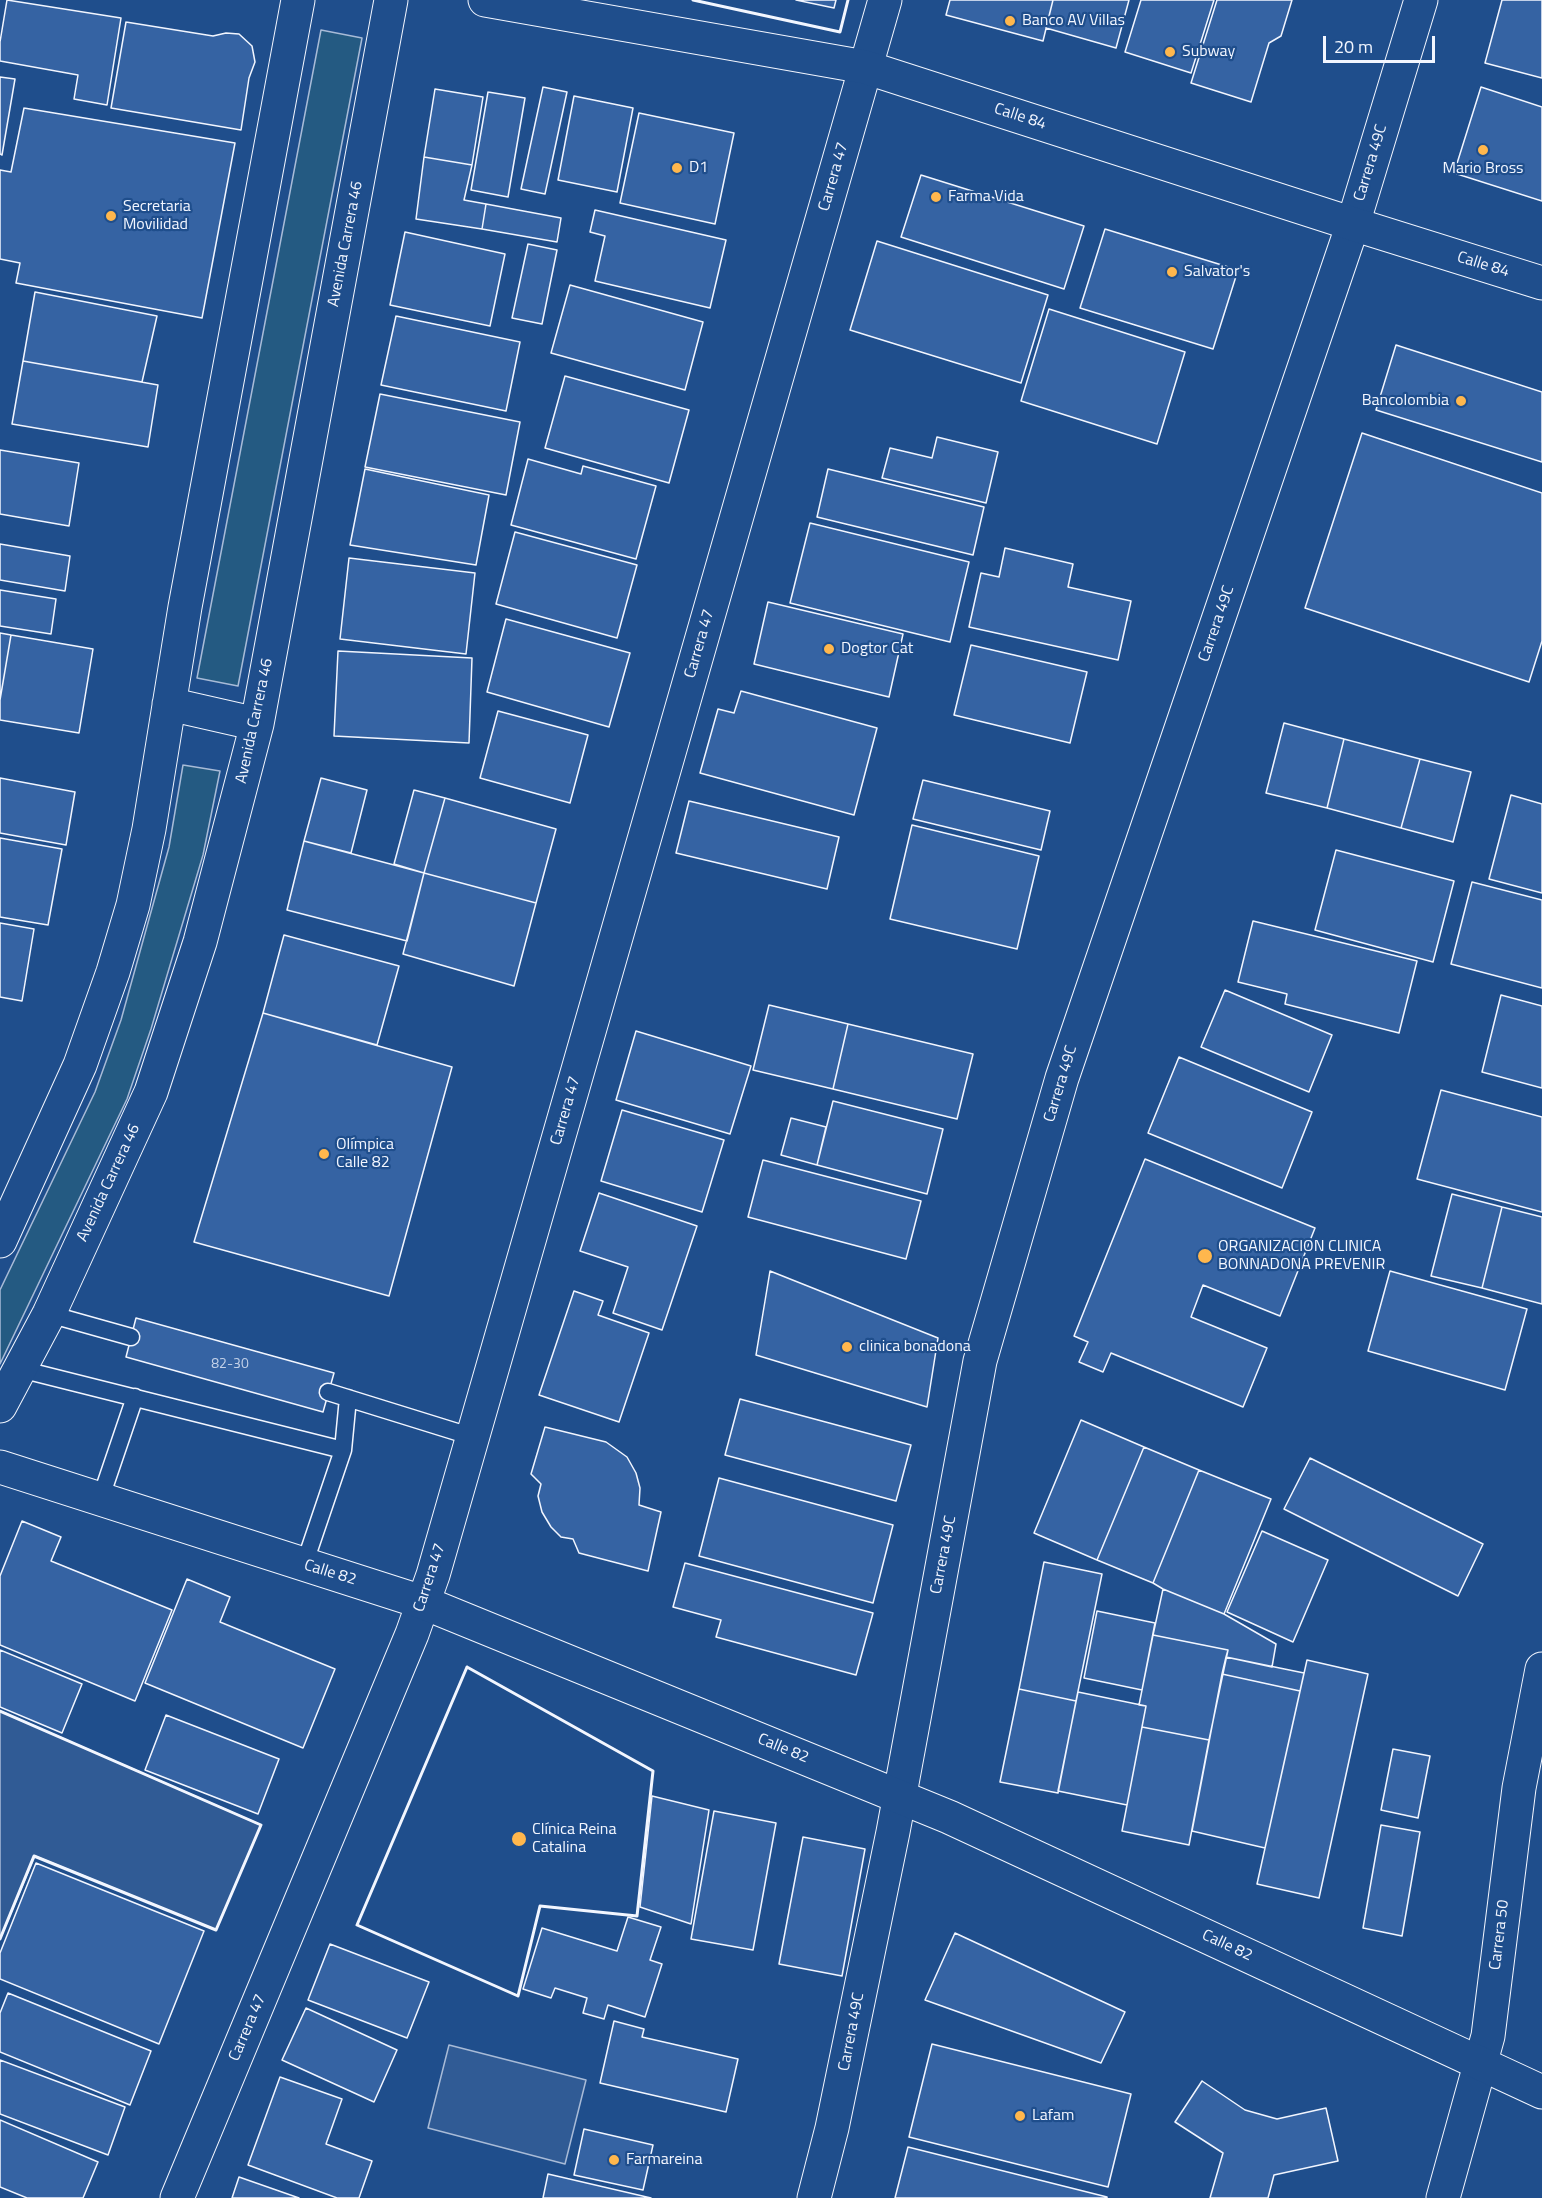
<!DOCTYPE html>
<meta charset="utf-8">
<style>
body{margin:0}
#map{position:relative;width:1542px;height:2198px;overflow:hidden;background:#1f4e8c;font-family:"Titillium Web",sans-serif}
canvas{display:block}
.scale{position:absolute;left:1323px;top:36px;width:112px;height:27px;box-sizing:border-box;border:3px solid #f2f6ff;border-top:0;padding-left:8px;font-size:18px;line-height:21px;white-space:nowrap;color:#f2f6ff;-webkit-text-stroke:4px #1f4e8c;paint-order:stroke}
</style>
<div id="map">
<canvas width="1542" height="2198"></canvas>
<div class="scale">20 m</div>
</div>
<script>
const ctx = document.querySelector('canvas').getContext('2d');
ctx.lineJoin = 'round';
function fill(path, color) { ctx.fillStyle = color; ctx.fill(path, 'evenodd'); }
const shape = rows => new Path2D(rows.map(r => 'M' + r).join(''));
function trace(path, color, width, dash) { ctx.strokeStyle = color; ctx.lineWidth = width; ctx.lineCap = dash ? 'butt' : 'round'; ctx.setLineDash(dash || []); ctx.stroke(path); }
function write(font, color, halo, rows, align = 'center') {
  ctx.font = font + ' "Titillium Web",sans-serif'; ctx.lineWidth = 4.5; ctx.setLineDash([]); ctx.textBaseline = 'middle'; ctx.strokeStyle = halo; ctx.fillStyle = color; for (const [text, x, y, turn = 0] of rows) {
    ctx.save(); ctx.translate(x, y); ctx.rotate((+turn || 0) * Math.PI / 180); ctx.textAlign = isNaN(turn) ? turn : align; if (halo) ctx.strokeText(text, 0, 0); ctx.fillText(text, 0, 0); ctx.restore();
  }
}
const green = shape([
 [321,30,362,38,238,686,197,678,321,30],
 [183,765,220,771,203,855,151,1029,127,1099,0,1364,0,1290,95,1092,121,1020,169,847,183,765]
]);
const parking = shape([
 [0,1711,261,1825,216,1930,35,1856,0,1939,0,1711],
 [449,2045,586,2080,565,2164,428,2128,449,2045]
]);
const building = shape([
 [7,0,121,18,107,105,74,99,78,75,0,61,0,42,7,0],
 [796,0,836,0,834,8,796,0],
 [950,0,1053,0,1043,41,946,15,950,0],
 [1053,0,1129,0,1116,48,1046,28,1053,0],
 [1141,0,1214,0,1191,73,1125,52,1141,0],
 [1217,0,1292,0,1281,36,1269,43,1251,102,1191,83,1217,0],
 [1502,0,1542,0,1542,78,1485,63,1502,0],
 [126,22,213,36,226,33,239,34,252,46,255,62,249,78,241,130,111,108,126,22],
 [0,77,15,79,2,155,0,154,0,77],
 [543,87,567,92,545,194,521,189,543,87],
 [1481,87,1542,107,1542,201,1454,173,1481,87],
 [435,89,483,97,472,165,424,157,435,89],
 [488,92,525,98,508,197,471,190,488,92],
 [574,96,633,108,617,192,558,180,574,96],
 [24,108,235,143,202,318,16,283,20,263,0,259,0,170,11,172,24,108],
 [639,113,734,133,715,224,620,203,639,113],
 [424,157,472,165,464,200,486,204,482,229,416,219,424,157],
 [921,175,1084,226,1064,289,901,237,921,175],
 [486,204,561,218,557,242,482,229,486,204],
 [595,210,726,240,710,308,595,281,605,236,590,232,595,210],
 [1105,229,1238,270,1213,349,1080,308,1105,229],
 [405,232,505,254,490,326,390,305,405,232],
 [877,241,1048,295,1021,383,850,330,877,241],
 [528,244,557,250,542,324,512,318,528,244],
 [570,285,703,322,685,390,551,353,570,285],
 [35,292,157,316,142,382,23,361,35,292],
 [1049,309,1185,352,1157,444,1021,401,1049,309],
 [396,316,520,342,506,411,381,385,396,316],
 [1396,345,1542,392,1542,462,1376,410,1396,345],
 [23,361,158,385,148,447,12,424,23,361],
 [565,376,689,410,669,483,545,448,565,376],
 [380,394,520,422,506,495,365,467,380,394],
 [1362,433,1542,493,1542,641,1529,682,1305,608,1362,433],
 [937,437,998,452,986,503,882,478,890,448,932,458,937,437],
 [0,450,79,463,69,526,0,514,0,450],
 [528,459,581,474,583,466,656,486,636,559,511,525,528,459],
 [365,469,489,495,476,565,350,545,365,469],
 [828,469,984,507,973,555,817,517,828,469],
 [810,523,969,562,950,642,790,603,810,523],
 [515,532,637,565,617,638,496,604,515,532],
 [0,544,70,556,65,591,0,580,0,544],
 [1005,548,1073,564,1068,587,1131,601,1118,660,969,627,981,573,999,577,1005,548],
 [349,558,475,573,466,654,340,639,349,558],
 [0,590,56,599,51,634,0,626,0,590],
 [768,602,903,634,889,697,754,664,768,602],
 [506,619,630,653,609,727,487,692,506,619],
 [0,633,11,635,0,700,0,633],
 [11,635,93,649,79,733,0,720,0,700,11,635],
 [971,645,1087,672,1070,743,954,715,971,645],
 [338,651,472,658,469,743,334,736,338,651],
 [741,691,877,728,854,815,700,773,718,709,734,713,741,691],
 [498,711,588,735,570,803,480,778,498,711],
 [1284,723,1344,739,1327,808,1266,793,1284,723],
 [1344,739,1420,759,1401,828,1327,808,1344,739],
 [1420,759,1471,772,1453,842,1401,828,1420,759],
 [0,778,75,792,66,845,0,833,0,778],
 [321,778,367,790,351,853,304,841,321,778],
 [923,780,1050,811,1041,850,913,819,923,780],
 [414,790,445,798,424,873,394,864,414,790],
 [1511,795,1542,804,1542,893,1489,879,1511,795],
 [445,798,556,829,536,903,424,873,445,798],
 [689,801,839,837,827,889,676,853,689,801],
 [912,825,1039,856,1017,949,890,919,912,825],
 [0,838,62,849,48,925,0,917,0,838],
 [304,841,424,873,407,941,287,910,304,841],
 [1336,850,1454,881,1433,962,1315,930,1336,850],
 [424,873,536,903,514,986,403,954,424,873],
 [1472,882,1542,900,1542,988,1451,964,1472,882],
 [1253,921,1417,961,1399,1033,1285,1004,1287,994,1238,982,1253,921],
 [0,923,34,929,22,1001,0,997,0,923],
 [284,935,399,966,377,1045,263,1013,284,935],
 [1225,990,1332,1035,1309,1092,1201,1047,1225,990],
 [1501,995,1542,1006,1542,1088,1482,1072,1501,995],
 [769,1005,848,1024,833,1089,753,1070,769,1005],
 [263,1013,452,1067,389,1296,194,1242,263,1013],
 [848,1024,973,1054,957,1119,833,1089,848,1024],
 [636,1031,751,1066,730,1134,616,1100,636,1031],
 [1179,1057,1312,1112,1282,1188,1148,1133,1179,1057],
 [1441,1090,1542,1117,1542,1212,1417,1179,1441,1090],
 [833,1101,943,1129,927,1194,817,1165,833,1101],
 [622,1110,724,1140,702,1212,601,1181,622,1110],
 [791,1118,826,1127,817,1165,781,1155,791,1118],
 [1145,1159,1315,1228,1280,1316,1203,1285,1191,1317,1267,1348,1243,1407,1111,1353,1103,1372,1079,1362,1088,1342,1074,1336,1145,1159],
 [763,1160,921,1201,906,1259,748,1217,763,1160],
 [599,1193,697,1226,662,1330,613,1313,628,1267,580,1251,599,1193],
 [1452,1194,1502,1207,1482,1288,1431,1276,1452,1194],
 [1502,1207,1542,1217,1542,1304,1482,1288,1502,1207],
 [770,1271,938,1338,927,1407,756,1355,770,1271],
 [1390,1271,1527,1309,1505,1390,1368,1351,1390,1271],
 [574,1291,603,1301,598,1315,649,1333,619,1422,539,1395,574,1291],
 [136,1318,334,1373,323,1412,126,1357,136,1318],
 [740,1399,911,1445,896,1501,725,1455,740,1399],
 [1081,1420,1144,1447,1097,1560,1034,1533,1081,1420],
 [545,1427,606,1442,627,1457,636,1473,640,1488,639,1505,661,1512,648,1571,579,1553,573,1539,561,1537,551,1527,542,1512,538,1496,541,1484,531,1474,545,1427],
 [1144,1447,1199,1470,1153,1583,1097,1560,1144,1447],
 [1310,1458,1483,1544,1458,1596,1284,1509,1310,1458],
 [1199,1470,1271,1499,1224,1614,1163,1589,1153,1583,1199,1470],
 [719,1478,893,1525,873,1603,699,1556,719,1478],
 [22,1521,61,1537,51,1561,172,1610,135,1701,0,1645,0,1576,22,1521],
 [1262,1531,1328,1560,1293,1642,1227,1612,1262,1531],
 [1044,1562,1102,1574,1076,1701,1019,1689,1044,1562],
 [685,1563,873,1613,856,1675,716,1637,721,1620,673,1607,685,1563],
 [187,1579,230,1597,220,1622,335,1669,303,1748,145,1683,187,1579],
 [1163,1589,1224,1614,1276,1644,1272,1667,1226,1657,1228,1650,1153,1635,1163,1589],
 [1097,1611,1155,1623,1142,1690,1084,1678,1097,1611],
 [1153,1635,1228,1650,1209,1740,1142,1727,1146,1706,1139,1705,1153,1635],
 [0,1650,82,1684,62,1733,0,1707,0,1650],
 [1226,1657,1304,1673,1300,1691,1222,1674,1226,1657],
 [1307,1660,1368,1674,1319,1898,1257,1884,1307,1660],
 [1222,1674,1300,1691,1265,1848,1192,1831,1222,1674],
 [1019,1689,1076,1701,1058,1793,1000,1782,1019,1689],
 [1078,1692,1146,1706,1127,1805,1058,1791,1078,1692],
 [166,1715,279,1759,258,1814,145,1770,166,1715],
 [1142,1727,1209,1740,1189,1845,1122,1831,1142,1727],
 [1393,1749,1430,1756,1418,1818,1381,1810,1393,1749],
 [652,1796,709,1810,691,1924,640,1907,652,1796],
 [714,1811,776,1823,753,1950,691,1939,714,1811],
 [1381,1825,1420,1832,1402,1936,1363,1928,1381,1825],
 [803,1837,865,1849,842,1976,779,1964,803,1837],
 [36,1863,204,1931,159,2044,0,1979,0,1953,36,1863],
 [628,1917,661,1927,650,1960,662,1964,645,2017,608,2005,604,2019,583,2013,587,1998,555,1988,551,1998,523,1989,542,1928,617,1951,628,1917],
 [955,1933,1125,2012,1101,2063,925,2000,955,1933],
 [330,1944,429,1982,407,2038,308,2000,330,1944],
 [8,1993,151,2051,130,2105,0,2052,0,2013,8,1993],
 [306,2008,397,2050,374,2102,282,2060,306,2008],
 [614,2021,644,2029,642,2037,738,2059,726,2112,600,2083,614,2021],
 [932,2044,1131,2094,1108,2187,909,2137,932,2044],
 [0,2060,125,2107,108,2155,0,2114,0,2060],
 [280,2077,342,2099,326,2144,372,2161,359,2198,337,2198,248,2165,280,2077],
 [1202,2081,1245,2110,1277,2119,1326,2108,1338,2161,1274,2175,1268,2198,1210,2198,1223,2153,1175,2122,1202,2081],
 [0,2120,98,2162,83,2198,27,2198,0,2187,0,2120],
 [584,2129,653,2145,643,2190,574,2175,584,2129],
 [908,2147,1107,2197,1107,2198,895,2198,908,2147],
 [548,2174,651,2198,543,2198,548,2174],
 [239,2177,299,2198,232,2198,239,2177]
]);
const lane = shape([
 [49,1314,131,1337],
 [20,1369,343,1450],
 [328,1392,473,1437],
 [100,1500,135,1397],
 [304,1565,343,1450,348,1398]
]);
const street = shape([
 [177,2198,412,1634,433,1575,885,0],
 [814,2198,832,2128,893,1832,980,1361,1062,1078,1353,224,1421,0],
 [1443,2198,1488,2036,1519,1788,1542,1669]
]);
const secondary = shape([
 [485,0,865,67,1353,224,1542,283],
 [0,1467,422,1602,949,1817,1542,2092]
]);
const primary = shape([
 [169,704,257,724],
 [0,1241,80,1065,113,972,133,905,149,829,185,607,298,0],
 [0,1406,49,1314,151,1092,200,942,257,724,391,0]
]);
const wall = shape([
 [693,0,840,32,848,0],
 [467,1667,653,1771,637,1916,540,1906,518,1996,357,1925,467,1667],
 [0,1711,261,1825,216,1930,34,1856,0,1939]
]);
const markers = [
 [1010,21,6,"#ffb74d"],
 [1170,52,6,"#ffb74d"],
 [1483,150,6,"#ffb74d"],
 [677,168,6,"#ffb74d"],
 [936,197,6,"#ffb74d"],
 [111,216,6,"#ffb74d"],
 [1172,272,6,"#ffb74d"],
 [1461,401,6,"#ffb74d"],
 [829,649,6,"#ffb74d"],
 [324,1154,6,"#ffb74d"],
 [1205,1256,8,"#ffb74d"],
 [847,1347,6,"#ffb74d"],
 [519,1839,8,"#ffb74d"],
 [1020,2116,6,"#ffb74d"],
 [614,2160,6,"#ffb74d"]
];
const numberNames = [
 ["82-30",230,1365]
];
const poiNames = [
 ["Banco AV Villas",1022,21],
 ["Subway",1182,52],
 ["D1",689,168],
 ["Mario Bross",1483,169,"center"],
 ["Farma Vida",948,197],
 ["Secretaria",123,207],
 ["Movilidad",123,225],
 ["Salvator's",1184,272],
 ["Bancolombia",1449,401,"right"],
 ["Dogtor Cat",841,649],
 ["Olímpica",336,1145],
 ["Calle 82",336,1163],
 ["ORGANIZACION CLINICA",1218,1247],
 ["BONNADONA PREVENIR",1218,1265],
 ["clinica bonadona",859,1347],
 ["Clínica Reina",532,1830],
 ["Catalina",532,1848],
 ["Lafam",1032,2116],
 ["Farmareina",626,2160]
];
const streetNames = [
 ["Calle 84",1020,117,18],
 ["Carrera 49C",1371,163,-73],
 ["Carrera 47",834,177,-74],
 ["Avenida Carrera 46",346,244,-79],
 ["Calle 84",1483,265,17],
 ["Carrera 49C",1217,624,-71],
 ["Carrera 47",700,644,-74],
 ["Avenida Carrera 46",255,721,-78],
 ["Carrera 49C",1061,1084,-73],
 ["Carrera 47",566,1111,-74],
 ["Avenida Carrera 46",109,1183,-65],
 ["Carrera 49C",944,1555,-79],
 ["Calle 82",330,1573,17],
 ["Carrera 47",430,1578,-72],
 ["Calle 82",783,1749,22],
 ["Carrera 50",1500,1935,-83],
 ["Calle 82",1227,1946,25],
 ["Carrera 47",248,2028,-67],
 ["Carrera 49C",852,2032,-79]
];
fill(green, '#245a82');
trace(green, '#a8bbd7', 1.5);
fill(parking, '#305b95');
trace(parking, '#a8bbd7', 1.5);
fill(building, '#3563a3');
trace(building, '#f2f6ff', 1.5);
trace(lane, '#f2f6ff', 19);
trace(street, '#f2f6ff', 35);
trace(secondary, '#f2f6ff', 35);
trace(primary, '#f2f6ff', 35);
trace(lane, '#1f4e8c', 16);
trace(street, '#1f4e8c', 33);
trace(secondary, '#1f4e8c', 33);
trace(primary, '#1f4e8c', 33);
trace(wall, '#f2f6ff', 3);
for (const [x, y, r, color] of markers) { const dot = new Path2D(); dot.arc(x, y, r, 0, 2 * Math.PI); ctx.fillStyle = color; ctx.fill(dot); trace(dot, '#1f4e8c', 2); }
write('14px', '#c3d1e8', null, numberNames);
write('16px', '#f2f6ff', '#1f4e8c', poiNames, 'left');
write('16px', '#f2f6ff', '#1f4e8c', streetNames);
</script>
